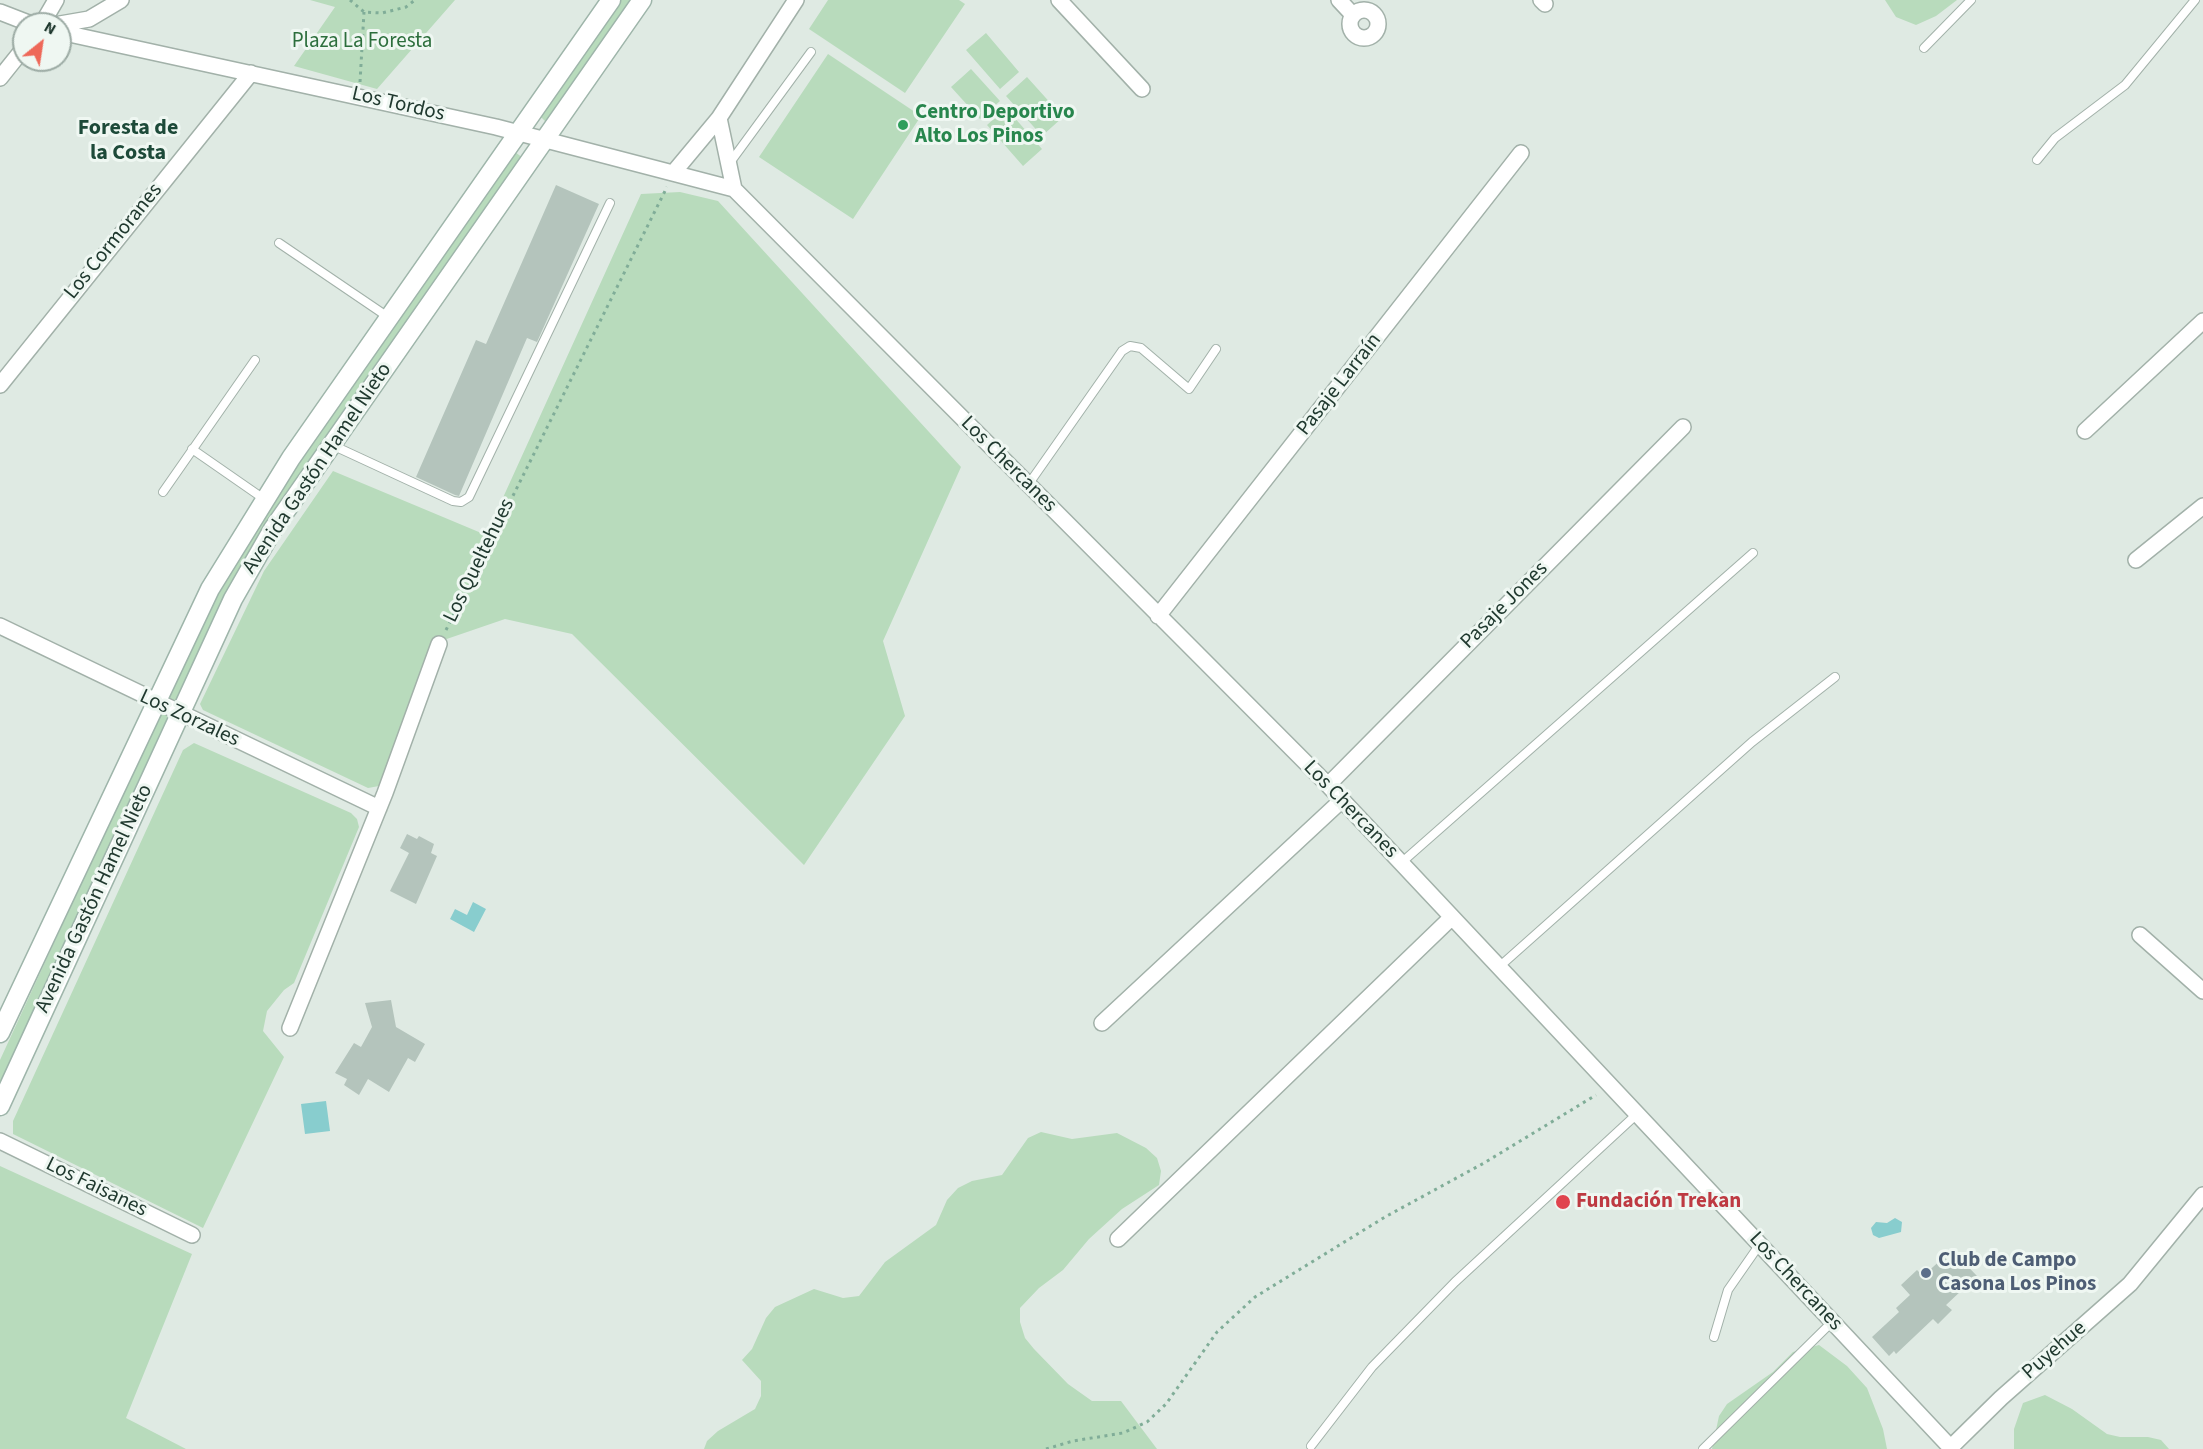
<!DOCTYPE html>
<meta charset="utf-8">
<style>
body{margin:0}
#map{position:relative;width:2203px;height:1449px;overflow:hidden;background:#dfeae3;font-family:"Source Sans 3",sans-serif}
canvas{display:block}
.north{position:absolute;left:12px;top:12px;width:60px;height:60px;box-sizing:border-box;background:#eff7f2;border:2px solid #9caba4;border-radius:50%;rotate:30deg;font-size:16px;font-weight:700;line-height:24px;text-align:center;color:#20392f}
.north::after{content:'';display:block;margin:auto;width:21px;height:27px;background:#ee6859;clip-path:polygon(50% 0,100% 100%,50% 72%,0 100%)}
</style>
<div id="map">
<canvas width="2203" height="1449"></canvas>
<div class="north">N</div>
</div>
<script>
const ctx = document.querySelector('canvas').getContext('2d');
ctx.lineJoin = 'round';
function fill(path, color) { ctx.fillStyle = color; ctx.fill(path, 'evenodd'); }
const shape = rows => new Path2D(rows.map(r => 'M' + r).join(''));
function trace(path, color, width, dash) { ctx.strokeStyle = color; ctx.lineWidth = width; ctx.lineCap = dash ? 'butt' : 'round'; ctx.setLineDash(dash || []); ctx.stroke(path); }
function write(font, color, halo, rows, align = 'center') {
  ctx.font = font + ' "Source Sans 3",sans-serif'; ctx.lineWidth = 6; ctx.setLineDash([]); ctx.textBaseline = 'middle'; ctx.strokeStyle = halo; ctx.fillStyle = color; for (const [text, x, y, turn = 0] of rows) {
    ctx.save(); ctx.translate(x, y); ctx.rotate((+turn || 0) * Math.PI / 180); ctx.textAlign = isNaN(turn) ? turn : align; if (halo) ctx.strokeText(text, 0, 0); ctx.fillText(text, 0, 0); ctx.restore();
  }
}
const green = shape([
 [310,0,455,0,377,89,294,66,335,7],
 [620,0,633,0,549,122,546,122,541,117],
 [828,0,959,0,965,4,905,93,809,29],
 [1885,0,1957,0,1936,16,1916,25,1896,17],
 [986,33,1019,72,1000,89,966,50],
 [828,54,921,116,853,219,759,157],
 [971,69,1000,101,980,119,951,87],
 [1027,77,1063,117,1042,136,1006,96],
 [1006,108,1042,149,1023,166,987,125],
 [515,152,523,158,228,592,181,688,0,1083,0,1060,173,684,220,589,272,503],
 [680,192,718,201,961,467,883,641,905,716,804,865,572,634,505,619,435,643,379,786,368,788,203,710,200,704,264,571,333,471,486,535,641,194],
 [194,743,351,813,357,819,359,827,294,983,284,990,267,1011,263,1031,284,1057,203,1228,13,1134,13,1121,183,750],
 [1041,1132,1072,1139,1117,1133,1146,1148,1157,1158,1161,1171,1159,1185,1122,1209,1089,1239,1063,1270,1039,1288,1020,1308,1020,1322,1025,1338,1034,1349,1068,1384,1092,1401,1121,1401,1157,1449,704,1449,707,1441,718,1431,755,1409,761,1396,761,1381,742,1360,752,1349,766,1318,775,1307,814,1289,843,1298,859,1296,885,1262,936,1225,947,1200,958,1188,972,1181,1002,1175,1028,1138],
 [0,1166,192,1254,126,1418,186,1449,0,1449],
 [1819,1345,1847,1366,1867,1388,1883,1429,1887,1449,1712,1449,1719,1416,1727,1404,1773,1372,1793,1352],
 [2045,1395,2072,1409,2107,1434,2120,1437,2148,1437,2161,1440,2169,1449,2014,1449,2014,1429,2023,1403]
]);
const water = shape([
 [473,902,486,909,474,932,450,919,455,909,467,915],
 [326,1101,330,1131,305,1134,301,1104],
 [1895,1218,1902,1222,1901,1232,1879,1238,1873,1235,1871,1228,1876,1222,1887,1223]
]);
const building = shape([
 [556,185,599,204,537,342,527,338,459,496,455,495,416,477,476,340,486,344],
 [407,834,417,839,419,836,434,844,431,853,437,856,416,904,390,891,409,853,400,848],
 [391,1000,396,1027,425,1044,415,1062,408,1058,389,1092,368,1079,359,1095,344,1085,347,1079,335,1073,354,1043,361,1047,372,1027,365,1003],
 [1956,1254,1977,1276,1946,1305,1952,1310,1938,1324,1933,1319,1896,1354,1894,1351,1889,1356,1872,1337,1899,1312,1896,1308,1910,1295,1901,1285,1917,1270,1923,1276,1944,1257,1948,1261]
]);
const path = shape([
 [350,0,364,12,382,13,406,7,415,0],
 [360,82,364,12],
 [446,630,667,187],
 [1046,1449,1073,1441,1123,1433,1147,1422,1166,1404,1217,1332,1255,1297,1385,1217,1484,1163,1596,1095]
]);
const lane = shape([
 [1924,48,1971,0],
 [2037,160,2055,138,2125,85,2195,0],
 [729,164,811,52],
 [279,243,388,317],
 [332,445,453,501,461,502,469,497,610,203],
 [192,449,264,499],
 [1028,485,1122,351,1130,346,1141,348,1189,389,1216,349],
 [163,492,255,360],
 [1401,863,1753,553],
 [1499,967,1752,742,1835,677],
 [1714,1337,1728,1290,1760,1244],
 [1311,1446,1372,1367,1455,1282,1637,1114],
 [1703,1449,1832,1322]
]);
const street = shape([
 [1059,0,1142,89],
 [1339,0,1353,15],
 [1541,0,1545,4],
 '1350 24a14 14 0 1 1 28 0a14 14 0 1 1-28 0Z',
 [0,12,31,24],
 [42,24,56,0],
 [60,24,89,19,121,0],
 [60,32,496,127,734,189],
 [0,78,24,48],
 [674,172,719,118],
 [734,189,1328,785,1950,1447],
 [734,189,719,118,796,0],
 [0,385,251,73],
 [2085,431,2203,321],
 [2136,560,2203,506],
 [1158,616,1521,153],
 [0,626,379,808],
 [1328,785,1683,427],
 [2140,935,2203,991],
 [1102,1023,1342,800],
 [290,1028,385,793,439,644],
 [0,1141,192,1235],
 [1118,1239,1452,917],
 [1949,1449,2001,1398,2130,1284,2203,1195]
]);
const secondary = shape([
 [0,1033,210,589,291,458,611,0],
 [0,1106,233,599,273,529,642,0]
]);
const markers = [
 [903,125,6,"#2e9e5b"],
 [1563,1202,8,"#e0444e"],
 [1926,1273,6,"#5c6f8a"]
];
const parkNames = [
 ["Plaza La Foresta",362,42]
];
const streetNames = [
 ["Los Tordos",398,105,13],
 ["Los Cormoranes",114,242,-51],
 ["Pasaje Larraín",1340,385,-52],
 ["Los Chercanes",1008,465,45],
 ["Avenida Gastón Hamel Nieto",318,469,-56],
 ["Los Queltehues",480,561,-64],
 ["Pasaje Jones",1505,606,-45],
 ["Los Zorzales",189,719,25],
 ["Los Chercanes",1350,810,46],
 ["Avenida Gastón Hamel Nieto",95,899,-65],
 ["Los Faisanes",96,1188,26],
 ["Los Chercanes",1795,1282,47],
 ["Puyehue",2055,1351,-41]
];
const leisureNames = [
 ["Centro Deportivo",915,113],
 ["Alto Los Pinos",915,137]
];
const healthNames = [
 ["Fundación Trekan",1576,1202]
];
const serviceNames = [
 ["Club de Campo",1938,1261],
 ["Casona Los Pinos",1938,1285]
];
const neighbourhoodNames = [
 ["Foresta de",128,129],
 ["la Costa",128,154]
];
fill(green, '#b8dbbc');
fill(water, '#88cdce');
fill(building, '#b4c4bc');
trace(lane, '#a2b1a9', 10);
trace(street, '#a2b1a9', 18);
trace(secondary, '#9eb5aa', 21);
trace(path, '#80ad98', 3, [3, 4.5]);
trace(lane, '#fff', 8);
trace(street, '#fff', 15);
trace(secondary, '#fff', 18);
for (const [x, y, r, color] of markers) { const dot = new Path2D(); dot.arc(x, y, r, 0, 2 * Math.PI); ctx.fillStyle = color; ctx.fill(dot); trace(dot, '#eff7f2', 2); }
write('21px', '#2c6e3c', '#eff7f2', parkNames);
write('21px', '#20392f', '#eff7f2', streetNames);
write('bold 21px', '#27864d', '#eff7f2', leisureNames, 'left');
write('bold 21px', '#be3a42', '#eff7f2', healthNames, 'left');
write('bold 21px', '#4e5e75', '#eff7f2', serviceNames, 'left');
write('bold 22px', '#1d4a39', '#eff7f2', neighbourhoodNames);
</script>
